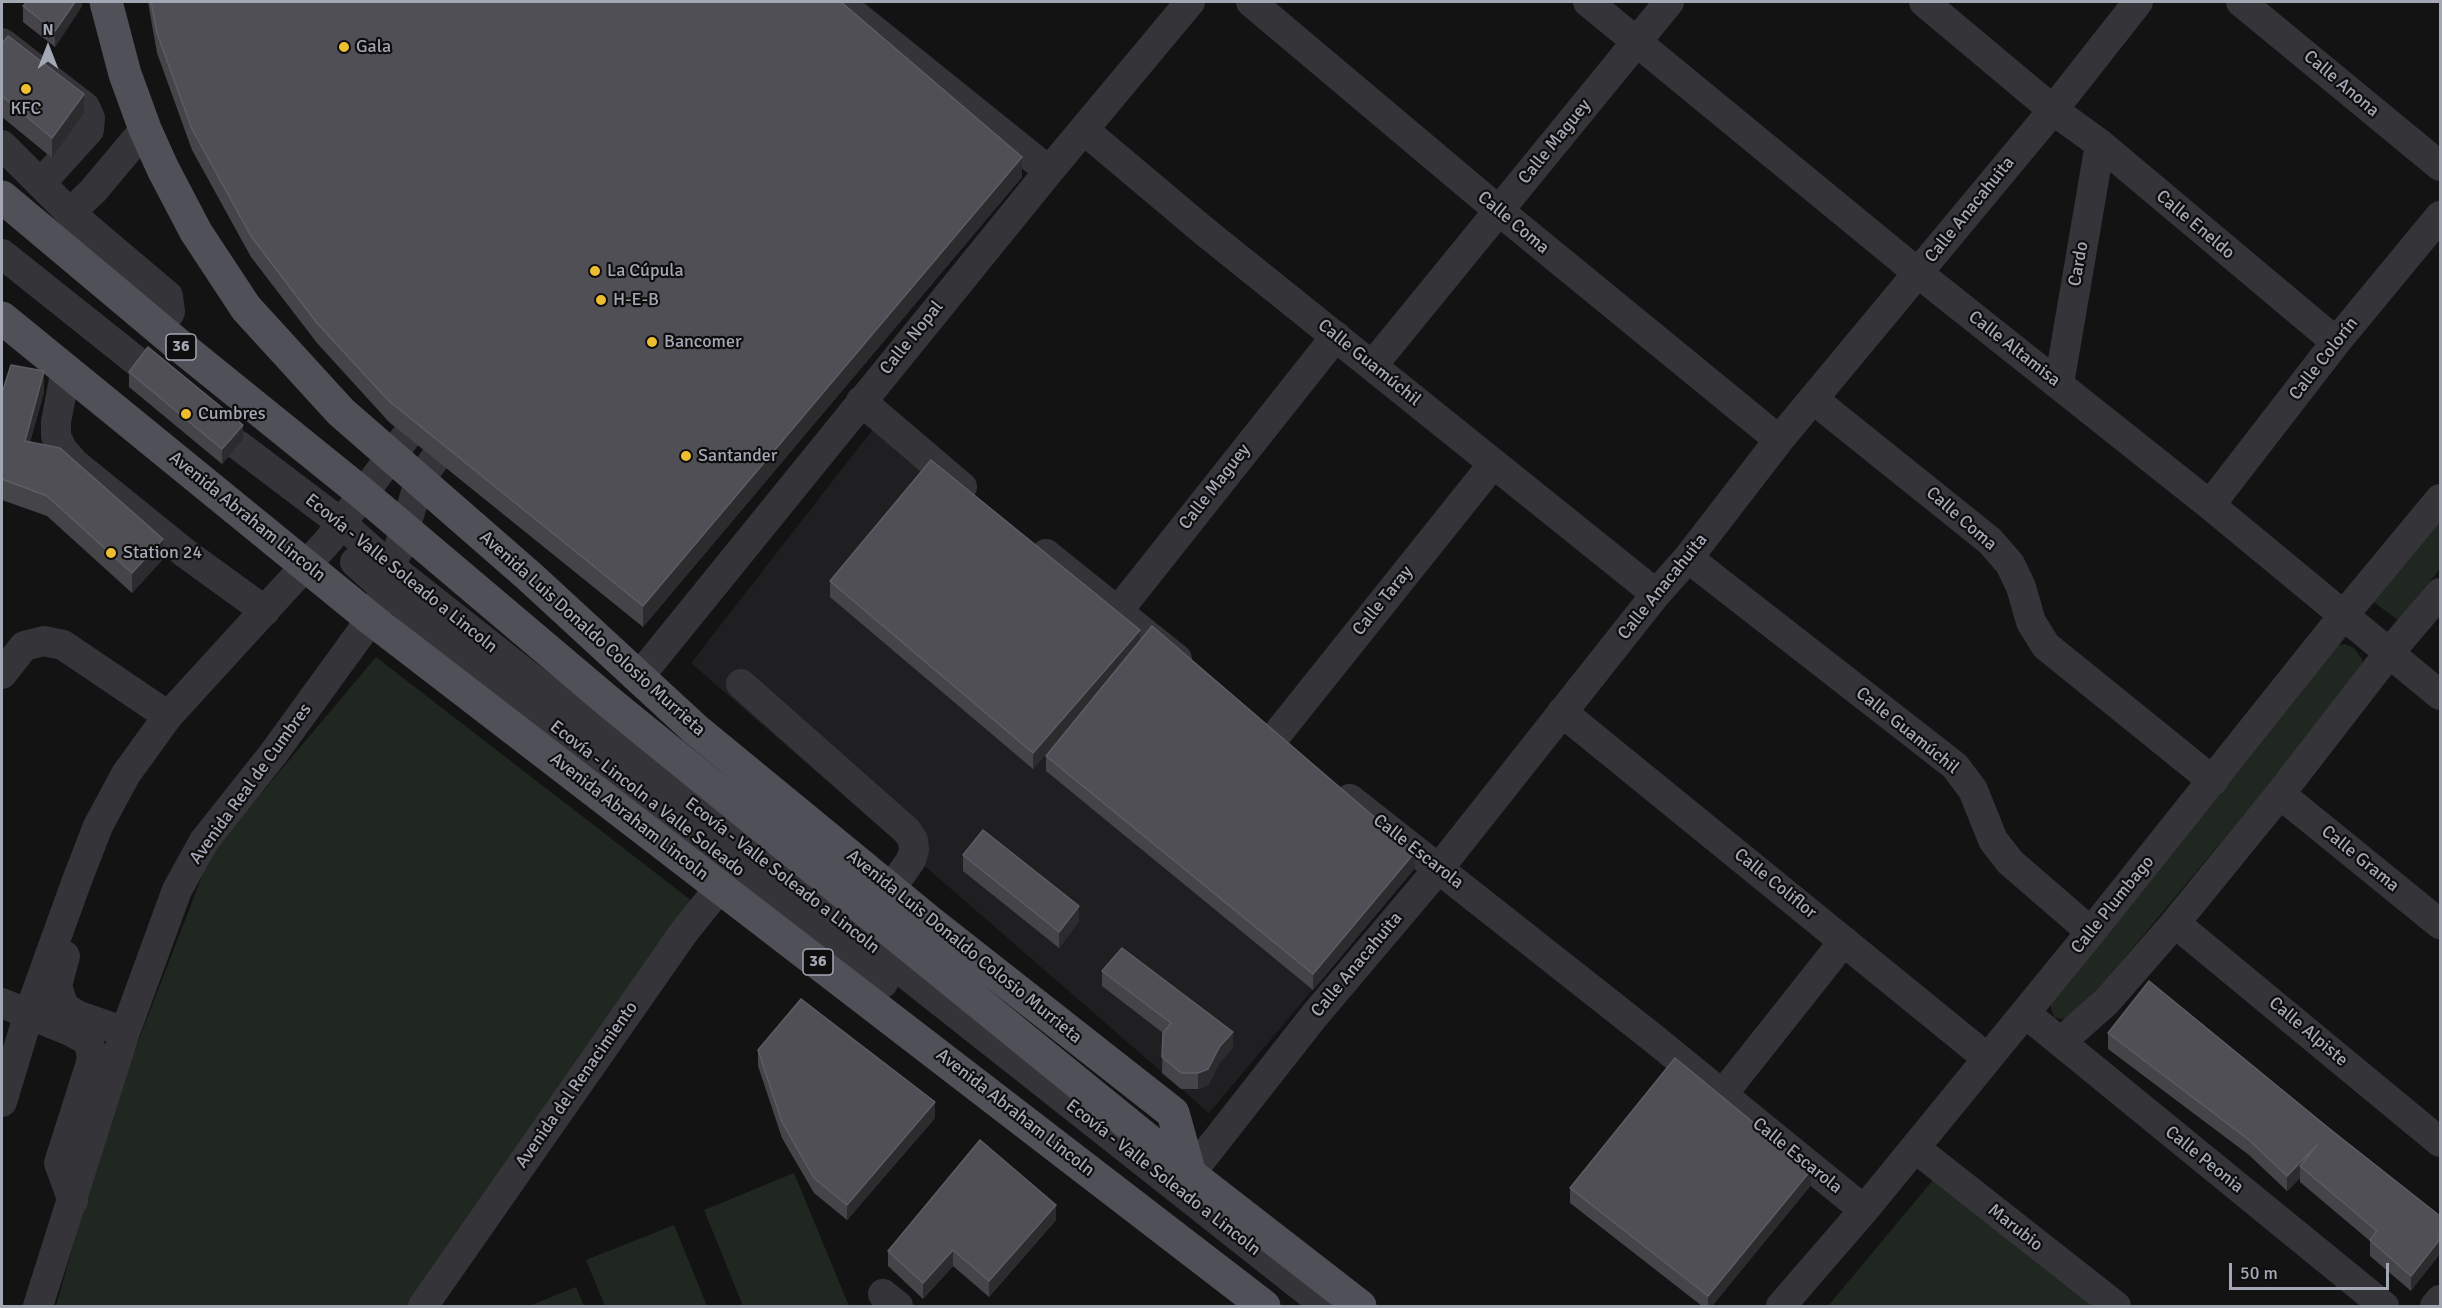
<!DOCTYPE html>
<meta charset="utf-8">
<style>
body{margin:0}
#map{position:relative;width:2442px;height:1308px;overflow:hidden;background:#131314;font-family:Signika,sans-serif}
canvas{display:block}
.frame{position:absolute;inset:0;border:3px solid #a4a8b4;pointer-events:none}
.north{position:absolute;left:18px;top:18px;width:60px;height:60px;-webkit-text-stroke:4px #0e0e0f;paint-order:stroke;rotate:0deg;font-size:16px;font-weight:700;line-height:24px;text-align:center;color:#a4a8b4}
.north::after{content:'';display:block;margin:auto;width:21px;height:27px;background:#a4a8b4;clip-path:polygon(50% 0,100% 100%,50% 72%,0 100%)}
.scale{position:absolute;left:2229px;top:1263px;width:160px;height:27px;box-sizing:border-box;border:3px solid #a4a8b4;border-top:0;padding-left:8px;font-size:18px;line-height:21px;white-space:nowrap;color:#a4a8b4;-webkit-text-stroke:4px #0e0e0f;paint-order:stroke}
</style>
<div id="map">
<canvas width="2442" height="1308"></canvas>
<div class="frame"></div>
<div class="north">N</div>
<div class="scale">50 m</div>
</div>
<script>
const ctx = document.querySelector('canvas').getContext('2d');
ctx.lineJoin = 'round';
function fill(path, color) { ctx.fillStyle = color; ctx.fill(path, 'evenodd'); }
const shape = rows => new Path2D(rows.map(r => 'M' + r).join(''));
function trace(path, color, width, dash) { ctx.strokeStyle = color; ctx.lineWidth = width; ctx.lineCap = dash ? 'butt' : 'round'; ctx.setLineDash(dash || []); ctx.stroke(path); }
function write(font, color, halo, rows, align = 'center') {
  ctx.font = font + ' Signika,sans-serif'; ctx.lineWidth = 4.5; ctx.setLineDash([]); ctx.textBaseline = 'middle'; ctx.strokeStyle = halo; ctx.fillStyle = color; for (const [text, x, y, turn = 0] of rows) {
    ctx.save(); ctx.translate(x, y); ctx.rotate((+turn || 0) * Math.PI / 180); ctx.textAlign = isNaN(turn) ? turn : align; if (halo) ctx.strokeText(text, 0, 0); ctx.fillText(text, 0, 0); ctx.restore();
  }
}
const built = shape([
 [873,429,1415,868,1209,1113,691,663]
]);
const green = shape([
 [2440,516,2440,569,2398,620,2371,600],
 [2345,644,2354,648,2362,659,2362,673,2076,1016,2061,1019,2054,1017,2048,998,2333,646],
 [376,657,692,901,408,1306,56,1306,112,1109,211,853],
 [794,1173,849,1306,743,1306,704,1210],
 [1937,1175,2098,1306,1828,1306],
 [674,1225,707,1306,605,1306,586,1260],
 [576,1287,584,1306,529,1306]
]);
const minor = shape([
 [839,2,1049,171],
 [1251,2,1498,210,1779,440],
 [1588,2,1918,273,2210,505,2440,695],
 [1924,2,2053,110,2100,144,2336,342],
 [2241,2,2440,166],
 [2,43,85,107,90,118,89,130,41,183],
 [1084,130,1204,231,1656,594],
 [2,145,70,213,93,191,145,129],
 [70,213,168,296,170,312,159,329],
 [2,254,145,368],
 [1372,366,1669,2],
 [66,369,56,422,56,436,62,449,75,464,185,553,265,611],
 [2059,384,2100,144],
 [1813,399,1990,541,2010,564,2021,587,2031,622,2046,646,2213,781],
 [861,401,962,487],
 [238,445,341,523,392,568,1326,1306],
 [2210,505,2336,342,2440,216],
 [398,551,420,479,459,426],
 [1046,554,1177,659],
 [1688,558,1955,766,1973,790,1993,840,2010,862,2091,932],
 [355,562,385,589,628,786,883,983],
 [1118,611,1336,336],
 [2,674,24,646,44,641,63,645,168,716],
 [638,678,1049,171,1190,2],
 [741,684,907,831,913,840,914,850,911,860,890,890],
 [1562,712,1987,1058],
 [1274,738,1493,464],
 [2280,794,2440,924],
 [1350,799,1653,1038,1864,1210],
 [2175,923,2440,1142],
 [65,956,57,986,64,1007,79,1016,125,1032],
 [2,1003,72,1032,85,1039,90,1046,92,1059,89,1069,59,1163,73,1201],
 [2025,1013,2384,1306],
 [2061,1042,2107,1001,2175,923,2280,794,2389,653,2440,593],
 [1722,1095,1844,941],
 [2,1102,29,1013,76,883,98,826,126,774,168,716,329,540,430,404],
 [1915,1148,2116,1306],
 [1190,1174,1314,1016,1440,867,1656,594,1688,558,1779,440,2053,110,2138,2],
 [883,1294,898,1306],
 [38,1306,125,1032,177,890,204,841,273,754,371,619,382,596],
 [423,1306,684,932,720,887],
 [1781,1306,1864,1210,2091,932,2343,616,2440,499],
 [2435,1306,2440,1300]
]);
const major = shape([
 [106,2,125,74,145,129,163,169,196,232,246,308,341,412,529,576,695,729,930,922,1173,1113,1190,1174],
 [2,197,175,342,362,493,609,702,1190,1174,1360,1306],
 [2,318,371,619,1264,1306]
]);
const wall = shape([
 [82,2,82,6,55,47,23,22,23,6],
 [148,2,841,2,1022,177,643,627,389,422,317,343,251,257,192,150,157,53],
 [2,44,84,114,52,158,2,117],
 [129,372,243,440,222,464,129,387],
 [44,392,30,442,163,559,132,593,47,516,2,500,2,393],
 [830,581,1140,641,1415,868,1313,990,1046,771,1046,756,1071,725,1033,769,830,597],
 [963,855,1079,921,1059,948,963,871],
 [1102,971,1233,1048,1220,1062,1208,1085,1198,1089,1181,1089,1162,1073,1163,1033,1102,986],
 [2108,1033,2331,1130,2440,1216,2411,1291,2370,1256,2370,1241,2300,1182,2300,1178,2287,1191,2249,1155,2108,1049],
 [758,1050,935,1118,847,1220,814,1193,782,1138,758,1066],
 [1811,1185,1712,1306,1702,1306,1570,1203,1570,1188],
 [1056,1220,989,1297,953,1266,923,1299,888,1266,888,1251]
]);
const shadedWall = shape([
 [75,2,82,2,82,6,55,47,55,31],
 [84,94,84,114,52,158,52,138],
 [1022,157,1022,177,643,627,643,606],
 [44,371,44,392,25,461,25,441],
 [243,425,243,440,222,464,222,449],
 [163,539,163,559,132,593,132,573],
 [1140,630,1140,645,1033,769,1033,753],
 [1415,852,1415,868,1313,990,1313,974],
 [1079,906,1079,921,1059,948,1059,932],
 [1233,1032,1233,1048,1220,1062,1208,1085,1198,1089,1198,1073],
 [935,1102,935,1118,847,1220,847,1205],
 [2318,1144,2300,1166,2300,1178,2287,1191,2287,1176],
 [1811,1170,1811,1185,1712,1306,1708,1306,1708,1296],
 [1056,1205,1056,1220,989,1297,989,1281],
 [2440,1239,2440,1254,2411,1291,2411,1276],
 [953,1250,953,1266,923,1299,923,1283]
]);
const building = shape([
 [27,2,75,2,55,31,23,6,27,2],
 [151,2,841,2,1022,157,643,606,389,401,317,323,251,236,192,129,157,33,151,2],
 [8,36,84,94,52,138,2,96,2,44,8,36],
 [148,347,243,425,222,449,129,372,148,347],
 [11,365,44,371,25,441,60,448,163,539,132,573,47,496,2,479,2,393,11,365],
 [931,460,1140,630,1033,753,830,581,931,460],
 [1152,626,1415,852,1313,974,1046,756,1152,626],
 [983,830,1079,906,1059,932,963,855,983,830],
 [1122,948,1233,1032,1220,1046,1208,1069,1198,1073,1181,1073,1162,1057,1163,1033,1171,1023,1102,971,1122,948],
 [2149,981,2331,1130,2440,1216,2440,1239,2411,1276,2370,1240,2377,1231,2300,1166,2318,1144,2287,1176,2249,1140,2108,1033,2149,981],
 [801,999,935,1102,847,1205,814,1178,782,1122,758,1050,801,999],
 [1675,1058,1811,1170,1708,1296,1570,1188,1675,1058],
 [980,1140,1056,1205,989,1281,953,1250,923,1283,888,1251,980,1140]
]);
const markers = [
 [344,47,6,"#eebe31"],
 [26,89,6,"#eebe31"],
 [595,271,6,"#eebe31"],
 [601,300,6,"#eebe31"],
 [652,342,6,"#eebe31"],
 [186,414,6,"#eebe31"],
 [686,456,6,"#eebe31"],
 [111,553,6,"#eebe31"]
];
const shields = [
 [181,347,30],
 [818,962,30]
];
const shieldNames = [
 ["36",181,347],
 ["36",818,962]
];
const poiNames = [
 ["Gala",356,47],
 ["KFC",26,109,"center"],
 ["La Cúpula",607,271],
 ["H-E-B",613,300],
 ["Bancomer",664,342],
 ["Cumbres",198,414],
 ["Santander",698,456],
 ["Station 24",123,553]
];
const streetNames = [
 ["Calle Anona",2341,84,40],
 ["Calle Maguey",1555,142,-51],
 ["Calle Anacahuita",1970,210,-51],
 ["Calle Coma",1513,223,40],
 ["Calle Eneldo",2195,225,40],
 ["Cardo",2079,264,-80],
 ["Calle Nopal",912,338,-51],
 ["Calle Altamisa",2014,349,38],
 ["Calle Colorín",2324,359,-52],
 ["Calle Guamúchil",1369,363,39],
 ["Calle Maguey",1215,487,-52],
 ["Avenida Abraham Lincoln",247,517,39],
 ["Calle Coma",1961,519,41],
 ["Ecovía - Valle Soleado a Lincoln",401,574,39],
 ["Calle Anacahuita",1663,587,-51],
 ["Calle Taray",1383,601,-51],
 ["Avenida Luis Donaldo Colosio Murrieta",592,634,42],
 ["Calle Guamúchil",1907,731,39],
 ["Avenida Real de Cumbres",251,784,-54],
 ["Ecovía - Lincoln a Valle Soleado",647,799,38],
 ["Avenida Abraham Lincoln",629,817,38],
 ["Calle Escarola",1418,852,38],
 ["Calle Grama",2360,859,39],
 ["Ecovía - Valle Soleado a Lincoln",782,876,38],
 ["Calle Coliflor",1775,884,39],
 ["Calle Plumbago",2113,905,-51],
 ["Avenida Luis Donaldo Colosio Murrieta",964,947,39],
 ["Calle Anacahuita",1357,965,-50],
 ["Calle Alpiste",2308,1032,40],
 ["Avenida del Renacimiento",577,1085,-55],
 ["Avenida Abraham Lincoln",1015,1113,38],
 ["Calle Escarola",1797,1156,39],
 ["Calle Peonia",2204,1160,39],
 ["Ecovía - Valle Soleado a Lincoln",1163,1178,38],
 ["Marubio",2015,1228,38]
];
fill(built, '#1f1f21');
fill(green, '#1f2720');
trace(minor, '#343439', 30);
trace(major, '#505158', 33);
fill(wall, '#444449');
fill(shadedWall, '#2c2c2f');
fill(building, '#4f4f55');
trace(building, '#5c5d64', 1.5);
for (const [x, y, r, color] of markers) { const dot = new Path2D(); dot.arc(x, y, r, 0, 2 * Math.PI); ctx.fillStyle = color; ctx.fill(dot); trace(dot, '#0e0e0f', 2); }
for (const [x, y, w] of shields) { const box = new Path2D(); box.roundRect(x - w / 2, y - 13, w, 26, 4.5); ctx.fillStyle = '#0e0e0f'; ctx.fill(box); trace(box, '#a4a8b4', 1.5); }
write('bold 16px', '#a4a8b4', null, shieldNames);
write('18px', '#a4a8b4', '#0e0e0f', poiNames, 'left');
write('18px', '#a4a8b4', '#0e0e0f', streetNames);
</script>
